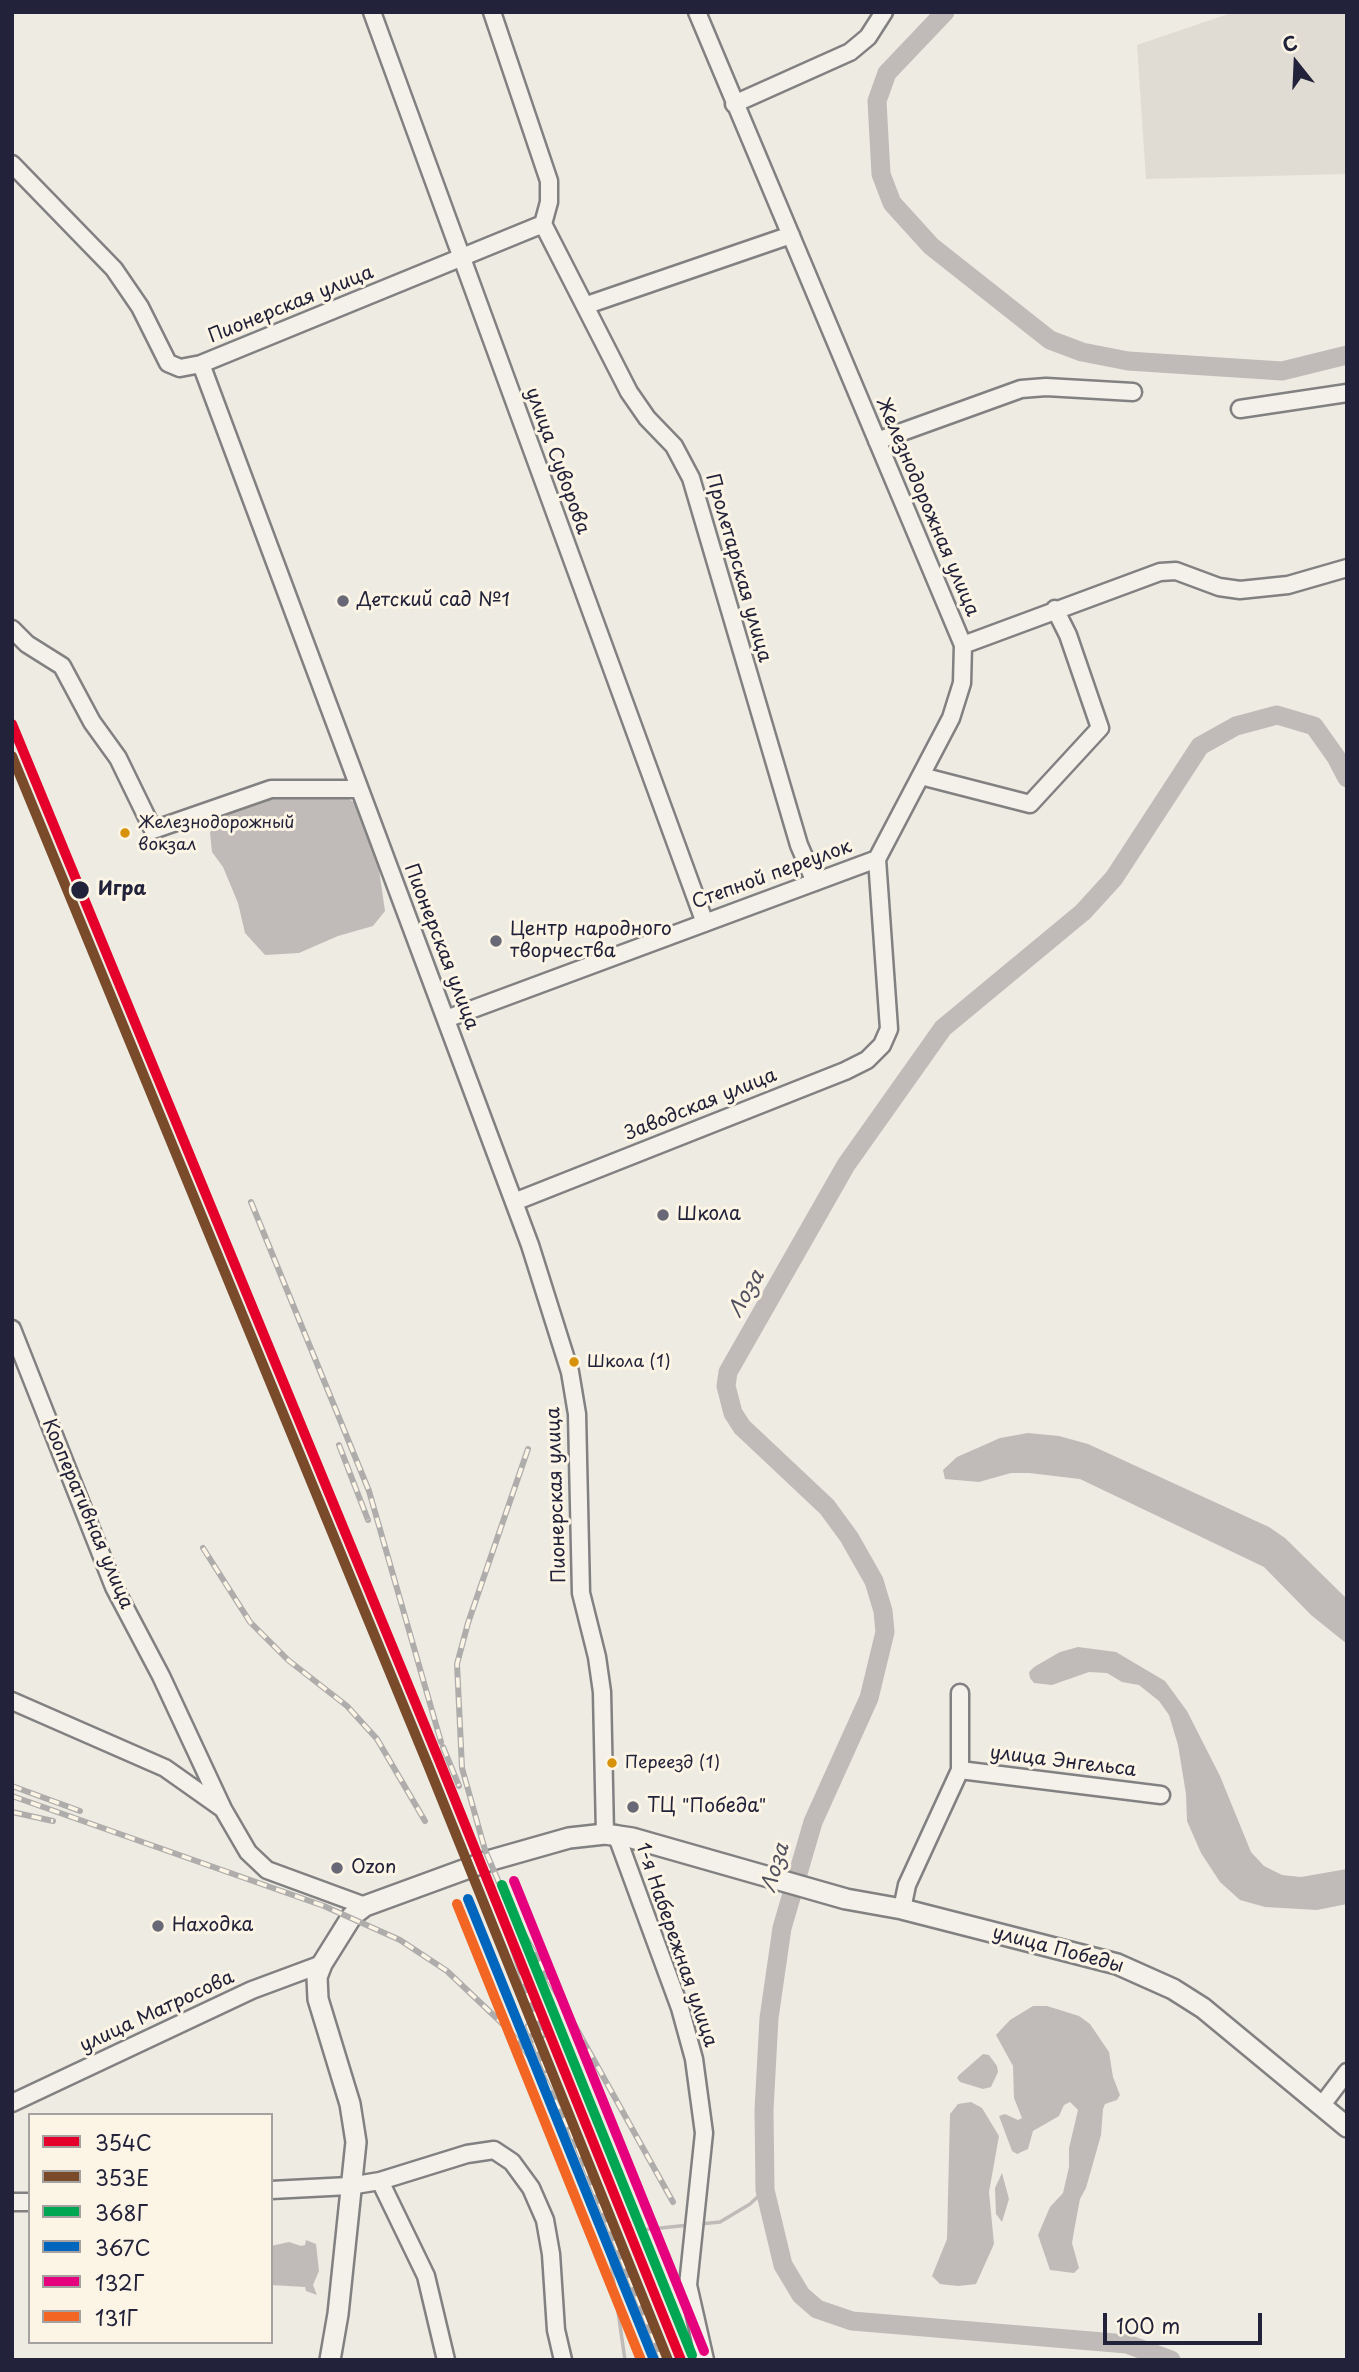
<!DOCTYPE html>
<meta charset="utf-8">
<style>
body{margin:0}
#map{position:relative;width:1359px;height:2372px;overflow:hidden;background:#eeebe3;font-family:"Playpen Sans",sans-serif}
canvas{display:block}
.frame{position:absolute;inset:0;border:14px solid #22223b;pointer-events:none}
.legend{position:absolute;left:28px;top:2113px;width:245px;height:231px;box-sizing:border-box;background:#fcf5e5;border:2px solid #a5a1a1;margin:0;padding:9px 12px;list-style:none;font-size:21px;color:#22223b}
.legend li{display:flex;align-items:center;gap:14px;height:35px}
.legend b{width:35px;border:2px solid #a5a1a1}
.north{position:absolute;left:1261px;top:28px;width:70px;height:70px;-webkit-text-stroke:5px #fcf5e5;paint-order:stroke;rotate:342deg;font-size:19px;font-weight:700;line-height:28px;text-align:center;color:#22223b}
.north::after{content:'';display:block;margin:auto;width:24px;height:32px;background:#22223b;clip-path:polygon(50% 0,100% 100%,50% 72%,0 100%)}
.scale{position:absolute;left:1103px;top:2313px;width:159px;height:32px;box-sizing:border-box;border:4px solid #22223b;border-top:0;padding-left:9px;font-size:21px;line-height:24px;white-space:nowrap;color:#22223b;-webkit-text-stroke:5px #fcf5e5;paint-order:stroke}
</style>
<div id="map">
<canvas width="1359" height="2372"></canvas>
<div class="frame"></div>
<ul class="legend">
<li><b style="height:9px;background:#e4002b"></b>354С</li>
<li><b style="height:9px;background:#7a4b2a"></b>353Е</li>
<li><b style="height:9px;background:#00a651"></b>368Г</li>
<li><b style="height:9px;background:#0065bd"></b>367С</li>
<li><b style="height:9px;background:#e5007d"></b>132Г</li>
<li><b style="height:9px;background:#f26522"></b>131Г</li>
</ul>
<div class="north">С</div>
<div class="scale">100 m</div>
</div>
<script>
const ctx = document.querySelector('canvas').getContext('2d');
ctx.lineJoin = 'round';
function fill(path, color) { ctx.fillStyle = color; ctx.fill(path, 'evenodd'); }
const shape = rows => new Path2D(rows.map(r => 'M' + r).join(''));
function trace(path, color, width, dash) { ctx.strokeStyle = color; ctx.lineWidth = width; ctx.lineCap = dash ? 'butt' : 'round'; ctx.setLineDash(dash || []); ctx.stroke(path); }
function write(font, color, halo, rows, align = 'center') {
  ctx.font = font + ' "Playpen Sans",sans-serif'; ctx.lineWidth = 6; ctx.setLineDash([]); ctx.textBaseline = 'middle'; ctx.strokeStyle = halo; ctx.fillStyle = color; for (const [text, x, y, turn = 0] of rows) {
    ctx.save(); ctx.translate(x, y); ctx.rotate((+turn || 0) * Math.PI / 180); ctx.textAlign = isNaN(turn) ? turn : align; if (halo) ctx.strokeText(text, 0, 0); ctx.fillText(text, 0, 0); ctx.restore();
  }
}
const green = shape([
 [1234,12,1347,12,1347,174,1146,179,1137,45]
]);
const water = shape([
 [288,794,343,796,354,802,376,849,385,911,373,926,338,936,299,953,265,955,245,933,238,903,223,867,212,852,210,833,214,824,231,813,269,798],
 [1028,1433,1059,1436,1088,1444,1269,1527,1285,1538,1347,1599,1347,1644,1311,1615,1264,1567,1080,1479,1029,1473,1011,1473,979,1482,945,1479,943,1470,957,1457,1000,1438],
 [1078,1647,1116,1652,1165,1681,1187,1711,1220,1776,1251,1852,1264,1866,1282,1875,1301,1877,1347,1869,1347,1904,1317,1910,1265,1907,1240,1900,1220,1882,1201,1853,1187,1821,1186,1794,1178,1745,1169,1715,1159,1701,1139,1685,1122,1682,1107,1673,1089,1672,1052,1685,1034,1683,1030,1678,1029,1672,1034,1667,1060,1652],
 [1033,2006,1047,2006,1079,2016,1090,2024,1109,2052,1113,2077,1120,2095,1117,2100,1105,2104,1103,2109,1101,2135,1086,2188,1080,2199,1074,2231,1072,2243,1079,2268,1074,2273,1050,2270,1038,2235,1050,2207,1063,2193,1069,2167,1069,2148,1078,2110,1070,2102,1064,2105,1059,2116,1033,2131,1028,2149,1017,2154,1012,2151,999,2116,1005,2114,1018,2120,1022,2118,1014,2098,1013,2066,996,2035,1010,2020],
 [983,2054,989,2055,997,2066,998,2072,991,2087,983,2089,960,2082,957,2078,959,2075],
 [971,2102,982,2108,999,2136,989,2192,994,2244,976,2284,958,2286,940,2284,932,2276,947,2239,950,2114,958,2104],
 [1002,2173,1009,2199,1002,2222,996,2214,995,2188],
 [306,2240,316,2244,319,2271,313,2285,317,2295,306,2291,305,2287,271,2285,271,2246,289,2242,301,2246,305,2245]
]);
const stream = shape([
 [700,2224,720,2222,750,2204,765,2190],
 [642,2230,689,2225],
 [609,2249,625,2360]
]);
const river = shape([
 [945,12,887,73,877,101,881,174,892,203,931,246,1050,340,1082,352,1128,361,1282,371,1347,355],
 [1171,2360,1127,2344,852,2321,817,2309,801,2295,783,2265,765,2190,764,2110,769,2018,782,1928,813,1822,869,1698,885,1632,883,1611,874,1581,849,1537,827,1507,742,1427,733,1413,726,1386,728,1372,846,1165,943,1028,1083,912,1114,878,1200,746,1236,726,1277,715,1314,726,1336,757,1347,778]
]);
const minor = shape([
 [372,12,705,923],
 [492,12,549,181,549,202,543,224,629,392,647,418,674,446,691,478,799,845,815,882],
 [734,104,850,52,868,37,884,12],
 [12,164,114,269,140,307,168,363,180,368,201,364,543,224],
 [587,305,791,235],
 [201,364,530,1245,570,1372,577,1414,581,1593,597,1657,602,1692,605,1834],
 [1240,409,1347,393],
 [877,441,1021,389,1046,387,1133,392],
 [12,629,27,644,62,666,92,722,118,758,153,830,271,789,359,789],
 [963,645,1160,572,1176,571,1219,587,1240,590,1288,585,1347,568],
 [921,776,1030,804,1100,728,1068,635,1055,609],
 [446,1019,877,859],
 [514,1202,845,1071,867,1060,882,1045,889,1029,877,859,951,718,962,683,963,645,697,12],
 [12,1329,114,1587,161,1676,223,1809],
 [12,1701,165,1768,223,1809,248,1852,267,1870,365,1906],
 [960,1770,1161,1795],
 [616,1834,680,2008,694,2059,704,2133,688,2285,705,2360],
 [902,1909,907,1885,960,1770,960,1693],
 [12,2103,252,1990,322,1964],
 [1322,2105,1347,2072],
 [380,2181,426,2276,446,2360],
 [271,2190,349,2186,380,2181,467,2154,494,2150,512,2162,531,2188,545,2220,551,2254,556,2330,563,2360],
 [12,2202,30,2202]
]);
const major = shape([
 [330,2360,338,2314,356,2142,350,2104,318,1999,317,1977,322,1964,352,1916,365,1906,488,1861,569,1838,605,1834,632,1838,846,1899,902,1909,1117,1964,1173,1989,1203,2008,1347,2127]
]);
const rail = shape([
 [251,1202,369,1491,441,1742],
 [339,1445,368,1520],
 [528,1449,468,1623,457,1664,462,1768,485,1850,512,1913,673,2202],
 [203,1548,250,1622,288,1660,347,1706,377,1739,425,1821],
 [443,1747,459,1786],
 [12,1786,80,1811],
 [12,1796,324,1906,400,1940,447,1971,507,2028,539,2068,573,2137],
 [12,1812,53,1821],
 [502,1917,542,2036],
 [546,2070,528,2026,553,2077],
 [570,2129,662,2360]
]);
const rail1 = shape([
 [12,724,439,1760,681,2360]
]);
const rail2 = shape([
 [12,756,428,1765,668,2360]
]);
const rail3 = shape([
 [502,1885,692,2355]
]);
const rail4 = shape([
 [468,1899,654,2360]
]);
const rail5 = shape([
 [514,1881,704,2351]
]);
const rail6 = shape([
 [457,1904,641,2360]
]);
const markers = [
 [343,601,7,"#696876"],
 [125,833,6,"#d79209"],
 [80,890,10,"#22223b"],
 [496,941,7,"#696876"],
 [663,1215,7,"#696876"],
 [574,1362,6,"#d79209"],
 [612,1763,6,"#d79209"],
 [633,1807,7,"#696876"],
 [337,1868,7,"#696876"],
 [158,1926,7,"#696876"]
];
const busNames = [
 ["Железнодорожный",138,823],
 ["вокзал",138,845],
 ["Школа (1)",587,1362],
 ["Переезд (1)",625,1763]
];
const streetNames = [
 ["Пионерская улица",291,305,-22],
 ["улица Суворова",557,461,70],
 ["Железнодорожная улица",927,507,67],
 ["Пролетарская улица",738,568,74],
 ["Степной переулок",772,875,-20],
 ["Пионерская улица",441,947,69],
 ["Заводская улица",701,1105,-22],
 ["Пионерская улица",557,1495,-92],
 ["Кооперативная улица",87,1514,67],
 ["улица Энгельса",1063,1762,7],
 ["1-я Набережная улица",676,1945,71],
 ["улица Победы",1058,1950,15],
 ["улица Матросова",157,2012,-25]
];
const poiNames = [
 ["Детский сад №1",357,601],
 ["Центр народного",510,930],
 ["творчества",510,952],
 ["Школа",677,1215],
 ["ТЦ \"Победа\"",647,1807],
 ["Ozon",351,1868],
 ["Находка",172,1926]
];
const stopNames = [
 ["Игра",98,890]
];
const waterNames = [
 ["Лоза",747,1294,-60],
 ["Лоза",776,1868,-73]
];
fill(green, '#e0dcd3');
fill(water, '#c0bbb8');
trace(stream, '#c0bbb8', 3.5);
trace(river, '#c0bbb8', 19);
trace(minor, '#828182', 21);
trace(major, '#828182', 24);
trace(minor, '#f4f1eb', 16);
trace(major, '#f4f1eb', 19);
trace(rail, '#afadac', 6);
trace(rail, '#fcf5e5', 3.5, [10]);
trace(rail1, '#e4002b', 10);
trace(rail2, '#7a4b2a', 10);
trace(rail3, '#00a651', 10);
trace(rail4, '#0065bd', 10);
trace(rail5, '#e5007d', 10);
trace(rail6, '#f26522', 10);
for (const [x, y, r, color] of markers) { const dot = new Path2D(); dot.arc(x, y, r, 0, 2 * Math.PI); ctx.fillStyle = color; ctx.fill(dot); trace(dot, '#fcf5e5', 2.5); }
write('17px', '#22223b', '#fcf5e5', busNames, 'left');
write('19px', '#22223b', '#fcf5e5', streetNames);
write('19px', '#22223b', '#fcf5e5', poiNames, 'left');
write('bold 19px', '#22223b', '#fcf5e5', stopNames, 'left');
write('italic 21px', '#525160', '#fcf5e5', waterNames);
</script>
